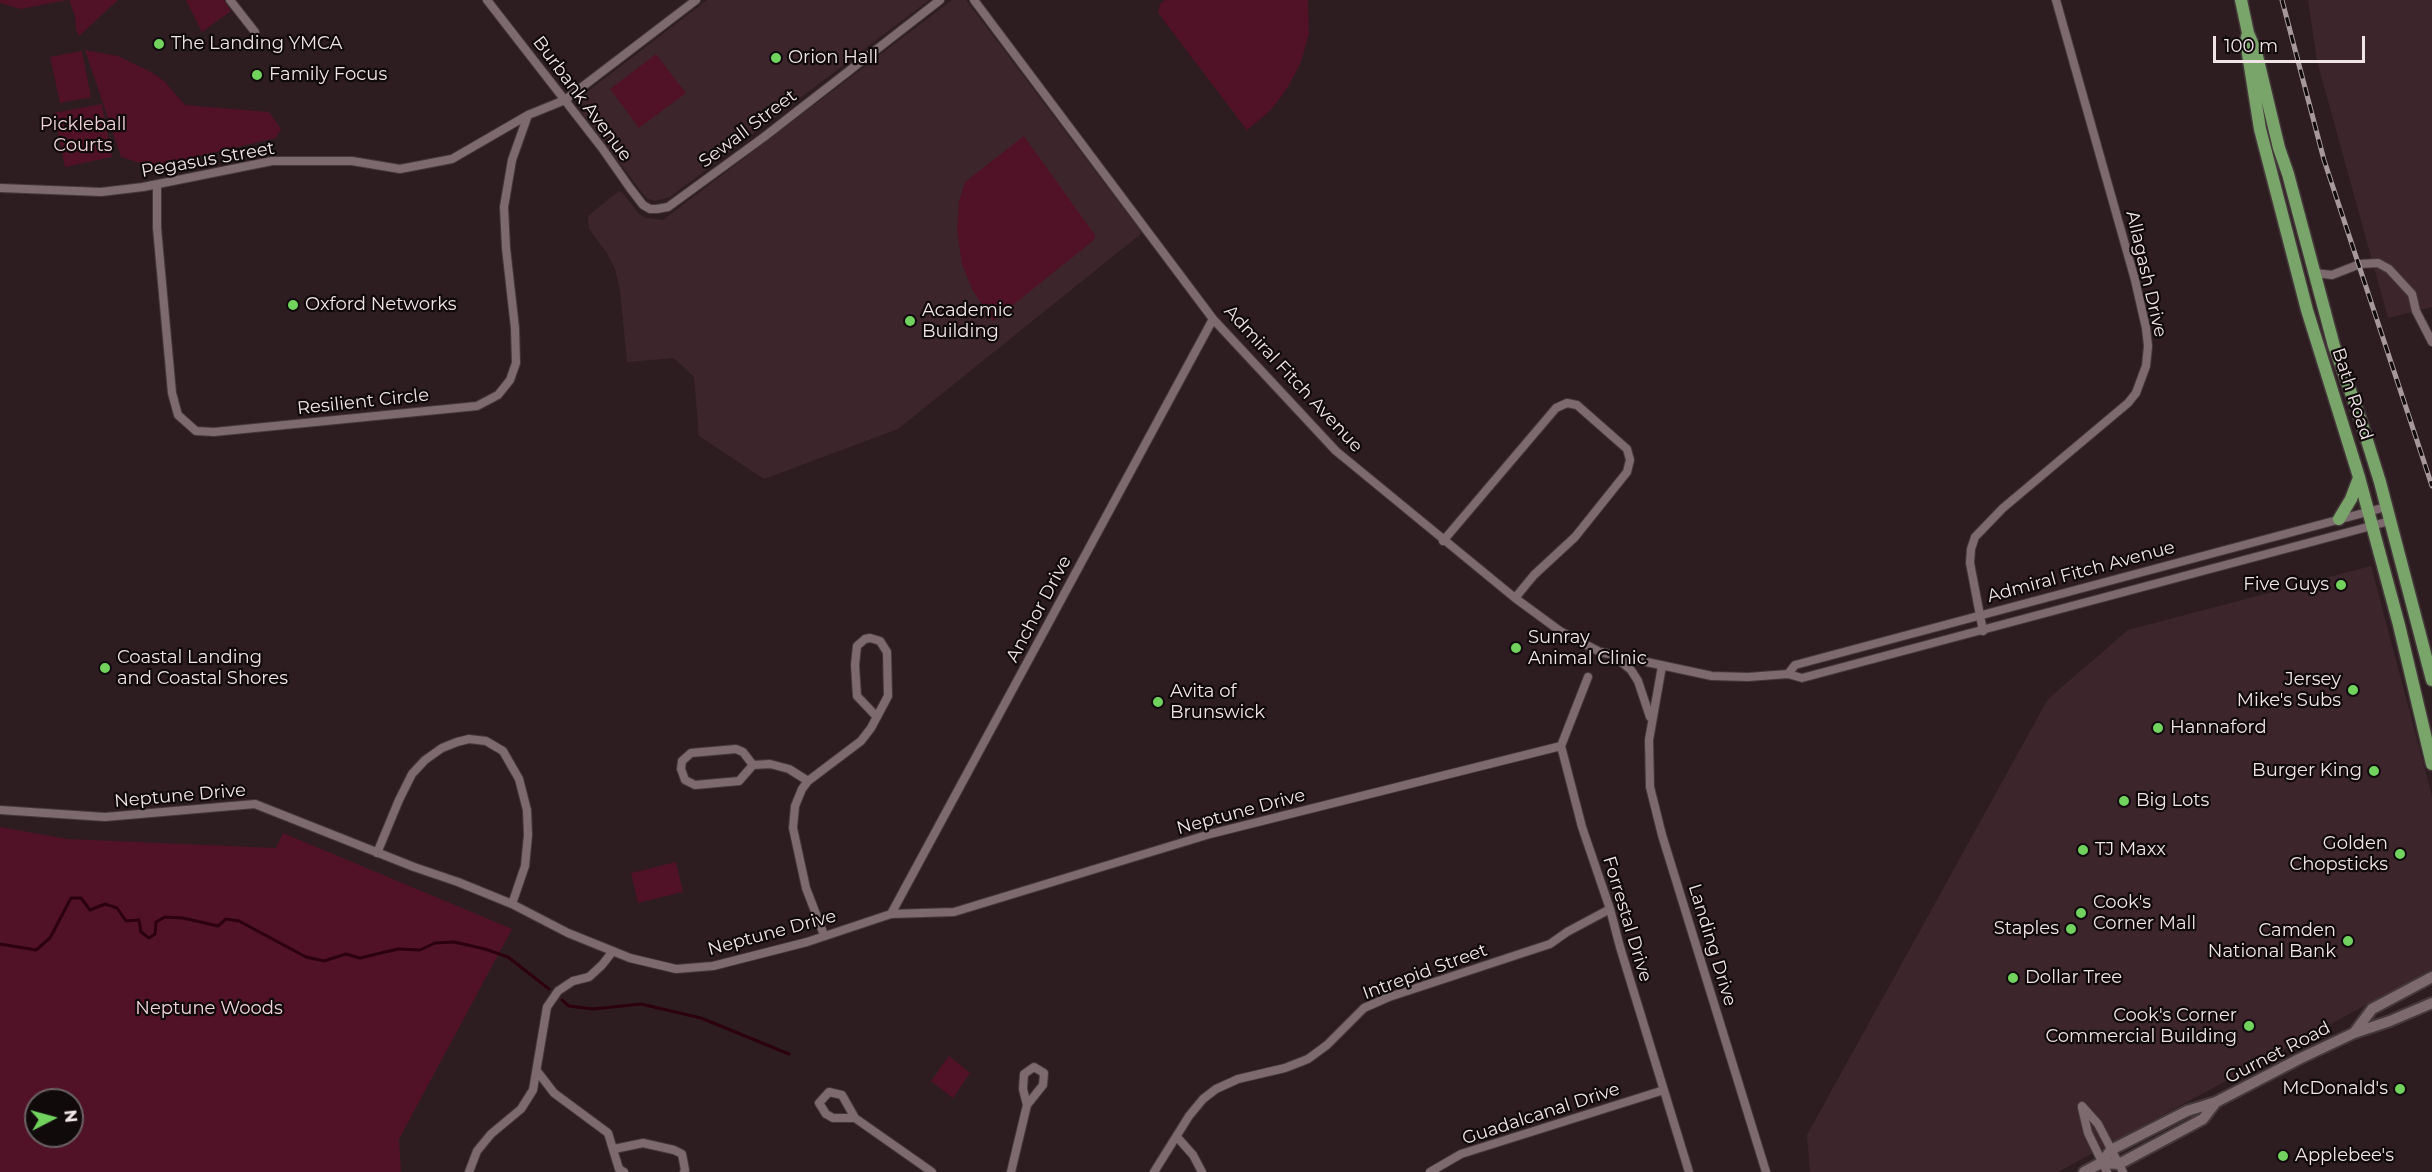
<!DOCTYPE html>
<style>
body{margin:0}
#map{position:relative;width:2432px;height:1172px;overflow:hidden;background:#2d1d21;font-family:Montserrat,sans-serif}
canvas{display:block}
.north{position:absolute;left:24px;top:1088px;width:60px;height:60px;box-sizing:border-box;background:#110a0b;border:2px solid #6a6163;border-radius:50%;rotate:84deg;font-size:16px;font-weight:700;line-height:24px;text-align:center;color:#f0e4e6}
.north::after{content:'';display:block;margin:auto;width:21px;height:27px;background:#71d25e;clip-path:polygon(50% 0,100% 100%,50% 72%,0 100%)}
.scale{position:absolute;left:2213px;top:36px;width:152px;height:27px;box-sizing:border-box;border:3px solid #f0e4e6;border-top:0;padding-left:8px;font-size:18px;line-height:21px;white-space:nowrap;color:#f0e4e6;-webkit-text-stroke:4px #110a0b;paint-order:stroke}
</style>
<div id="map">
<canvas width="2432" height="1172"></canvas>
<div class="north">N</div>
<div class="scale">100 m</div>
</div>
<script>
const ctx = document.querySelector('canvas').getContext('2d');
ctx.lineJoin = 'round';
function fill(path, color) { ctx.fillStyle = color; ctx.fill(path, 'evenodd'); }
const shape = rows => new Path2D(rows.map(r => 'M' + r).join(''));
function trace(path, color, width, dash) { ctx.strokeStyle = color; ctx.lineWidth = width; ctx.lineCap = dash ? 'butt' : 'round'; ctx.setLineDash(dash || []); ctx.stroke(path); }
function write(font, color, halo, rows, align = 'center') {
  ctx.font = font + ' Montserrat,sans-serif'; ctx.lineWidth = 4.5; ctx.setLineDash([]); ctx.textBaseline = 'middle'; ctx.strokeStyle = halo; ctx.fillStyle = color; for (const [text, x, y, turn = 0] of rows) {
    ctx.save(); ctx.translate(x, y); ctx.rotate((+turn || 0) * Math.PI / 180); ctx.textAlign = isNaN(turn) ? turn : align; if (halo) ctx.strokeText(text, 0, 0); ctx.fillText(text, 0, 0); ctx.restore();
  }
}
const built = shape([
 [707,0,929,0,670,197,655,201,648,199,643,194,578,108,578,99],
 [952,0,966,0,1142,233,898,429,764,479,699,436,694,377,674,358,627,362,620,290,615,269,607,253,589,229,588,216,619,191,622,192,639,214,646,218,663,220],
 [2308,0,2432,0,2432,307,2388,318,2317,61],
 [2371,566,2432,796,2432,969,2058,1172,1810,1172,1807,1135,2048,699,2128,630]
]);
const green = shape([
 [0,0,67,0,21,9,0,3],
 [69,0,118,0,79,36,76,29,75,16],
 [186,0,224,0,231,11,202,32],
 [1165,0,1308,0,1309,34,1301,62,1288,87,1271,110,1247,130,1158,13,1160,4],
 [85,50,118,56,153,73,164,81,185,105,269,112,281,129,276,138,153,167,121,157],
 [82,51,91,97,60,103,50,57],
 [656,54,686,93,639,128,610,89],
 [102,104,112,157,65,167,54,113],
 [1024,136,1095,235,1094,240,993,321,973,291,962,265,957,231,959,201,965,182],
 [0,827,67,839,276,848,283,833,512,929,399,1139,401,1172,0,1172],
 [36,1100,72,1100,72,1136,36,1136],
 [676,862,683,892,638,903,631,873],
 [949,1056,970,1073,953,1098,931,1081]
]);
const stream = shape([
 [0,944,36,950,50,938,71,898,81,898,90,910,105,904,117,908,126,921,139,920,141,932,149,938,155,934,156,922,165,917,183,918,218,926,226,919,239,921,306,957,324,961,346,954,360,958,398,949,420,950,435,943,454,942,485,949,508,957,549,989],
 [562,1000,569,1006,593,1009,641,1004,701,1018,789,1054]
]);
const street = shape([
 [230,0,255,32],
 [487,0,602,148,630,188,643,205,650,209,657,209,668,207,764,137,940,0],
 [974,0,1213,319,1336,451,1515,598,1560,631,1600,652,1712,676,1748,677,1788,674,1802,678,2390,521],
 [157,185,157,228,172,393,178,415,196,431,214,432,477,406,498,395,510,380,516,363,515,328,506,248,504,207,512,160,528,115],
 [0,188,101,192,143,187,272,161,352,161,400,169,452,159,528,115,565,100,696,0],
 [2315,273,2332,275,2360,264,2378,263,2389,269,2412,294,2416,311,2432,342],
 [1443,541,1556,408,1567,403,1577,405,1627,449,1630,460,1627,472,1575,537,1534,575,1515,598],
 [1983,631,1970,563,1971,549,1975,537,2003,508,2128,403,2136,393,2146,366,2148,346,2146,328,2135,280,2056,0],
 [1615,657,1631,670,1638,681,1650,717],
 [1662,666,1649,740,1650,787,1662,835,1766,1172],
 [1788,674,1795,665,2386,507],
 [1588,677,1561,746,1582,827,1610,909,1620,947,1689,1172],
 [753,765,743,752,736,749,691,753,682,761,681,769,685,780,695,785,739,781,753,765,770,764,789,769,808,781,802,789,795,806,793,828,806,888,824,935],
 [808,781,861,741,871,728,888,696,887,652,880,641,870,638,865,639,857,646,855,665,857,696,877,717],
 [0,810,105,817,255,804,414,867,458,882,512,904,568,933,630,958,676,969,713,966,807,942,891,914,954,912,1210,834,1561,746],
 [377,853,399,800,412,774,425,760,442,748,457,742,469,739,486,741,503,751,519,779,527,810,528,835,525,866,512,904],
 [891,914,1213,319],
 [537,1071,554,1093,608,1133,619,1169,624,1172],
 [2082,1106,2098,1124,2123,1172],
 [2082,1108,2088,1133,2107,1172],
 [855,1118,833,1118,826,1114,819,1103,829,1092,842,1095,855,1118,932,1172],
 [1177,1137,1193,1155,1202,1172],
 [614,1149,643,1143,674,1150,682,1154,685,1170,684,1172],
 [469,1172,477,1151,491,1134,521,1109,533,1090,547,1007,558,991,573,981,589,977,602,965,613,951],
 [1011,1172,1027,1105,1023,1089,1024,1074,1034,1067,1044,1073,1043,1085,1027,1105],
 [1154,1172,1189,1116,1203,1099,1216,1089,1238,1079,1285,1068,1308,1059,1327,1045,1364,1008,1389,997,1550,944,1567,932,1610,909],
 [1430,1172,1461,1154,1664,1090]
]);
const secondary = shape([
 [2354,1033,2372,1009,2432,977],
 [2101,1163,2119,1164,2203,1119,2216,1102],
 [2084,1172,2101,1163,2111,1150,2187,1111,2216,1102,2299,1059,2354,1033,2390,1021,2432,1003]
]);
const primary = shape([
 [2241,0,2248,33,2256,52,2279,148,2288,174,2334,346,2360,418,2380,482,2432,680],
 [2248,33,2246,41,2260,129,2307,310,2359,477,2399,625,2432,764],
 [2339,519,2351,499,2359,478]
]);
const rail = shape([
 [2282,0,2324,160,2432,486]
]);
const markers = [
 [159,44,6,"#71d25e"],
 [776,58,6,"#71d25e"],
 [257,75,6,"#71d25e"],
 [293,305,6,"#71d25e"],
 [910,321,6,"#71d25e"],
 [2341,585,6,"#71d25e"],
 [1516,648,6,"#71d25e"],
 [105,668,6,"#71d25e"],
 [2353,690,6,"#71d25e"],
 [1158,702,6,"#71d25e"],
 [2158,728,6,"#71d25e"],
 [2374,771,6,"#71d25e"],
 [2124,801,6,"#71d25e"],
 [2083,850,6,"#71d25e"],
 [2400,854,6,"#71d25e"],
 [2081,913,6,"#71d25e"],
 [2071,929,6,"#71d25e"],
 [2348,941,6,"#71d25e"],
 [2013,978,6,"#71d25e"],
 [2249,1026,6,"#71d25e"],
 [2400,1089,6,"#71d25e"],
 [2283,1156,6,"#71d25e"]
];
const poiNames = [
 ["The Landing YMCA",171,44],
 ["Orion Hall",788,58],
 ["Family Focus",269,75],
 ["Oxford Networks",305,305],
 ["Academic",922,311],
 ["Building",922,332],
 ["Five Guys",2329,585,"right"],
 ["Sunray",1528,638],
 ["Animal Clinic",1528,659],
 ["Coastal Landing",117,658],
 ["and Coastal Shores",117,679],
 ["Jersey",2341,680,"right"],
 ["Mike's Subs",2341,701,"right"],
 ["Avita of",1170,692],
 ["Brunswick",1170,713],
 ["Hannaford",2170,728],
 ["Burger King",2362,771,"right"],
 ["Big Lots",2136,801],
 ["Golden",2388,844,"right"],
 ["Chopsticks",2388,865,"right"],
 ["TJ Maxx",2095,850],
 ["Cook's",2093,903],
 ["Corner Mall",2093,924],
 ["Staples",2059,929,"right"],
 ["Camden",2336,931,"right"],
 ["National Bank",2336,952,"right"],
 ["Dollar Tree",2025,978],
 ["Cook's Corner",2237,1016,"right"],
 ["Commercial Building",2237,1037,"right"],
 ["McDonald's",2388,1089,"right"],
 ["Applebee's",2295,1156]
];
const streetNames = [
 ["Burbank Avenue",582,99,53],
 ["Sewall Street",748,129,-37],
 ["Pegasus Street",208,160,-10],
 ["Allagash Drive",2146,274,77],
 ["Admiral Fitch Avenue",1293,379,47],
 ["Bath Road",2352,394,72],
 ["Resilient Circle",363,402,-6],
 ["Admiral Fitch Avenue",2081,572,-15],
 ["Anchor Drive",1039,609,-62],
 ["Neptune Drive",180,796,-5],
 ["Neptune Drive",1241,812,-15],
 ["Forrestal Drive",1627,919,73],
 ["Neptune Drive",772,933,-15],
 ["Landing Drive",1712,945,73],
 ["Intrepid Street",1425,972,-20],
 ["Gurnet Road",2278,1053,-27],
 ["Guadalcanal Drive",1541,1114,-18]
];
const parkNames = [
 ["Pickleball",83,125],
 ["Courts",83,146],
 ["Neptune Woods",209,1009]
];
fill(built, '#3c262b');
fill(green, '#511228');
trace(stream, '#2c000f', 3);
trace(street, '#45383b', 10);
trace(secondary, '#45383b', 14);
trace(primary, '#45383b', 15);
trace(street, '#7d6a6e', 8);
trace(secondary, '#7d6a6e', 10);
trace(primary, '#79a56a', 12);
trace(rail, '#a6989b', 5);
trace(rail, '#110a0b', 3, [9]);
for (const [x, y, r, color] of markers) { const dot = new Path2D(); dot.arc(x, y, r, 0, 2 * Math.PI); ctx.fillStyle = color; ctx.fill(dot); trace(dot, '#110a0b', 2); }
write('18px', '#f0e4e6', '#110a0b', poiNames, 'left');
write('18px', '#f0e4e6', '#110a0b', streetNames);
write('18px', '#efd3d9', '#110a0b', parkNames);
</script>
